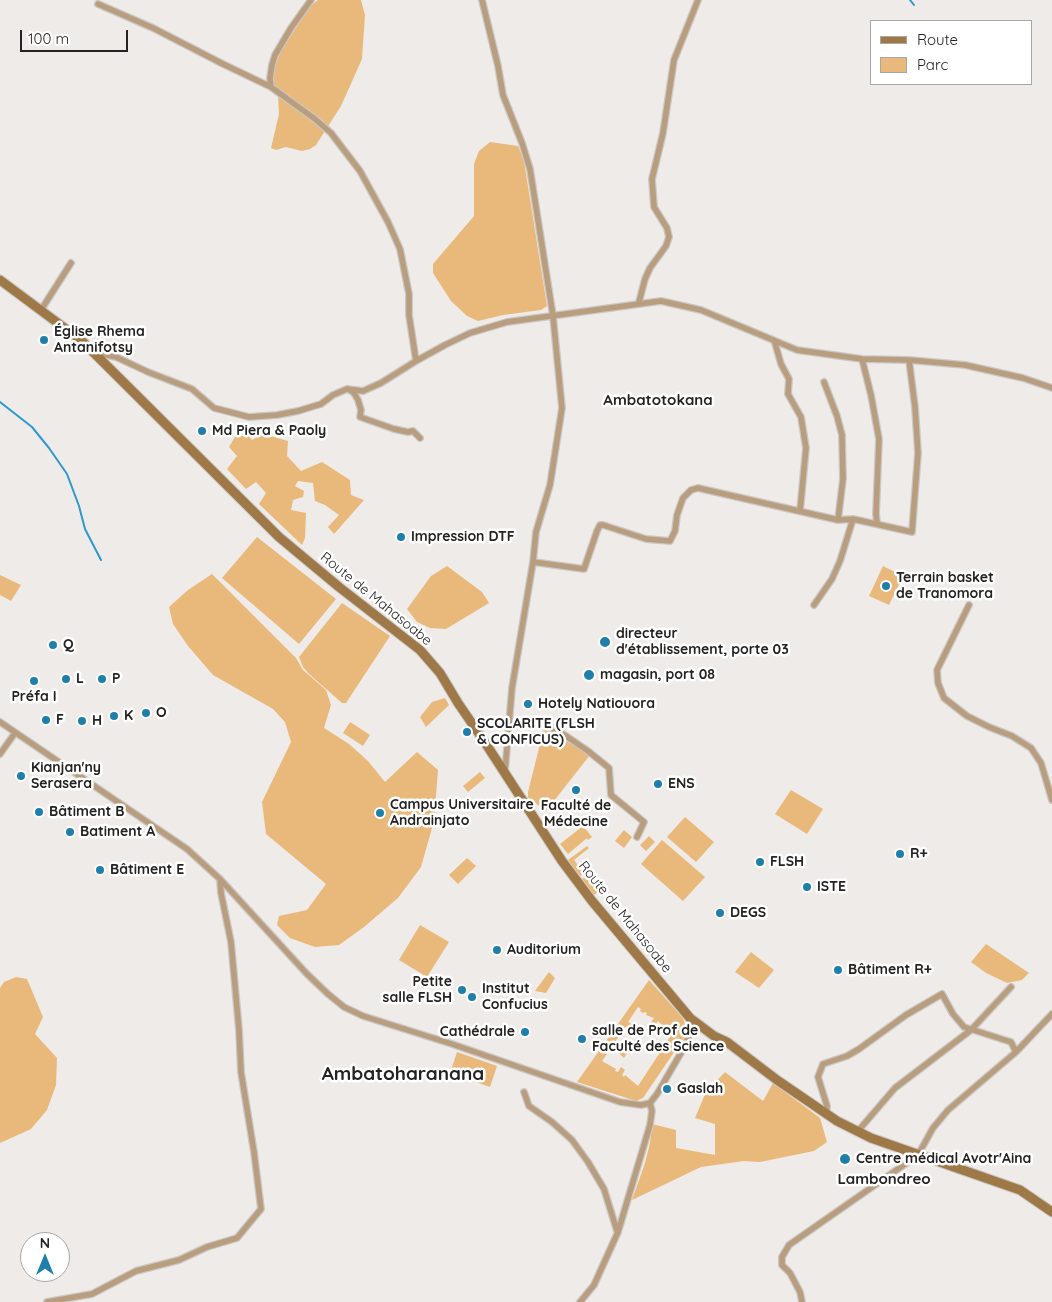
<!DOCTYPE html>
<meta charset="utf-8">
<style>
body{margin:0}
#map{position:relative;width:1052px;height:1302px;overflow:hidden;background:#eeebe8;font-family:Quicksand,sans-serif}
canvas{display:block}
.legend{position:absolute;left:870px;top:20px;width:162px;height:65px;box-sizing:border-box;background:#fff;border:1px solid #a7a7a7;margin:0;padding:6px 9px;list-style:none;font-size:15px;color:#242322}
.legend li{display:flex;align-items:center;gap:10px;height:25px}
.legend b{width:25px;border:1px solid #a7a7a7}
.north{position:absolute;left:20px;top:1232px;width:50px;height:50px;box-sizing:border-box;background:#fff;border:1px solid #a7a7a7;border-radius:50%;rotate:0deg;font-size:14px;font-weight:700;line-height:20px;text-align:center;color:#242322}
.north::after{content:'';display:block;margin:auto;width:18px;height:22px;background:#1f7fab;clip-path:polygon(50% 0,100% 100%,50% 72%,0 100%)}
.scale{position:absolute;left:20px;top:30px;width:108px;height:22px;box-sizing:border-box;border:2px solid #242322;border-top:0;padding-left:6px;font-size:15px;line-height:18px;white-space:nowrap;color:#242322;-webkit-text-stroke:4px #fff;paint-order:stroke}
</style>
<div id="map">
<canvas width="1052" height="1302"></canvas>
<ul class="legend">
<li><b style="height:6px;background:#9e7846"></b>Route</li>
<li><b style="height:14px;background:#e9b97b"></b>Parc</li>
</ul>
<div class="north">N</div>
<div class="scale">100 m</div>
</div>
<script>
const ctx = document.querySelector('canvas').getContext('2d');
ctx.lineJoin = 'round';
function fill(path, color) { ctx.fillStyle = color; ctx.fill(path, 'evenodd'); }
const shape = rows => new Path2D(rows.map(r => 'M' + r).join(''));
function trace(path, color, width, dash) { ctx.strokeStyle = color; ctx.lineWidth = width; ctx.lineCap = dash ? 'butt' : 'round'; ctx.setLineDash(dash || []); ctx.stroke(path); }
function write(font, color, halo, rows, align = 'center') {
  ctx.font = font + ' Quicksand,sans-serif'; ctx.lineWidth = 5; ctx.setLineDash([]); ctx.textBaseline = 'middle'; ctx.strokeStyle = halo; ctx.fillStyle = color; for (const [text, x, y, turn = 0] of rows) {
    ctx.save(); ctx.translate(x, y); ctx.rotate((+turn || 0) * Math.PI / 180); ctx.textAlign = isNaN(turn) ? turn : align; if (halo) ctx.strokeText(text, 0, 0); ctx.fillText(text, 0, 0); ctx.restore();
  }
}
const green = shape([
 [318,0,361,0,365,15,362,59,341,106,316,145,310,149,302,151,286,147,276,150,271,148,279,114,278,96,274,91,271,78,274,62,310,6],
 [490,142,518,146,524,161,547,306,541,310,503,315,478,321,467,316,451,301,433,273,433,264,474,216,474,164,479,151],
 [263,434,288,441,287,456,301,471,322,462,350,480,351,495,364,500,334,534,328,527,339,515,325,505,315,501,313,483,298,481,295,486,304,491,303,497,293,500,291,510,306,513,305,538,302,545,259,504,266,493,256,482,246,489,227,469,237,456,229,447,235,437,248,435,252,440],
 [257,537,336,599,299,644,222,578],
 [447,566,482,592,489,603,446,629,430,628,417,622,407,609,431,576],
 [883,566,903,576,889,605,869,596],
 [212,574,296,658,303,670,326,690,331,705,324,728,349,744,368,761,385,782,417,752,438,770,434,821,421,867,398,898,364,927,339,945,315,947,290,938,277,925,279,916,307,910,326,884,266,834,262,802,291,742,285,722,273,709,213,675,188,646,173,624,169,607,188,590],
 [0,575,21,585,11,601,0,595],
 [342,603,390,636,346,703,342,703,309,674,303,667,299,657],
 [445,698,449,705,426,727,420,717,432,702],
 [350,722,370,735,363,746,343,733],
 [544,728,590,755,546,811,526,796,528,797,528,792],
 [480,772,485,778,468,792,463,786],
 [791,790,823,809,807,834,775,814],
 [685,817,714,842,696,862,667,837],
 [583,826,592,837,588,840,587,838,568,854,560,844],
 [624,830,632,837,624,848,615,841],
 [649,836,655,842,646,851,640,845],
 [662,840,705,877,683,901,641,864],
 [587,846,589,848,574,860,584,873,580,876,568,860],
 [467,858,476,866,458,884,449,875],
 [587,876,599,891,594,895,582,879],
 [420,925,449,942,427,977,399,960],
 [986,944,1029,973,1022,980,1007,983,986,973,971,962],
 [751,952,774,970,759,988,735,972],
 [549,972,555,978,546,993,535,991],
 [16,977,27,979,43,1017,35,1034,57,1058,56,1085,47,1110,31,1129,0,1143,0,988,4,982],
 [649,980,683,1018,686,1028,685,1036,643,1098,636,1101,577,1082],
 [638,1007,641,1009,640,1011,643,1013,645,1012,647,1013,646,1015,654,1018,650,1024,654,1027,658,1021,663,1026,665,1025,667,1026,666,1028,674,1031,638,1086,625,1075,624,1077,622,1075,625,1070,621,1067,618,1072,615,1071,616,1069,602,1061,612,1047,624,1058,629,1050,625,1047,624,1049,621,1047,622,1045,615,1042,625,1027,637,1036,641,1030,638,1027,637,1029,636,1026,628,1022],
 [457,1052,497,1066,490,1087,450,1073],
 [725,1072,763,1101,773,1083,820,1118,827,1142,814,1151,760,1162,744,1161,701,1167,632,1200,645,1163,650,1143,652,1124,676,1130,676,1148,715,1155,715,1124,695,1118,706,1092]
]);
const stream = shape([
 [910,0,914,5],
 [0,402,32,427,49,448,67,474,79,506,85,529,101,560]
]);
const street = shape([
 [482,0,498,66,503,95,522,143,530,169,553,316,562,408,550,485,536,532,533,562,512,688,505,771],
 [98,4,153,28,223,64,271,87,315,119,331,133,360,171,388,222,400,249,409,294,409,315,416,361],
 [271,87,270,78,272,65,275,55,291,28,311,0],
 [639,302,645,279,650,268,666,246,669,237,667,228,654,207,652,179,663,133,674,60,698,0],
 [41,310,71,263],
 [775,343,781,364,789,379,788,394,801,417,806,448,800,511],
 [94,352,116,357,148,372,192,389,214,408,249,417,277,415,298,411,321,404,333,395,347,389,363,391,381,383,416,361,445,345,470,333,507,322,661,301,701,310,797,350,862,359,909,360,965,365,1023,378,1052,388],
 [862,359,871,395,879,439,876,514,877,523],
 [824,382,837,416,842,435,843,479,838,520],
 [348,389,354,393,358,400,361,410,360,417,394,429,408,432,413,431,420,438],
 [533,562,584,569,597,531,600,525,603,525,646,539,670,541,675,531,677,515,683,498,691,490,698,488,838,520,853,519,912,532,918,453,915,407,909,360],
 [814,605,832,579,840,561,853,519],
 [969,605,937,670,938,683,944,698,967,716,989,727,1012,736,1031,748,1041,763,1052,800],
 [0,722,187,849,220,879,307,974,328,994,344,1007,363,1016,452,1044,620,1102,641,1105,650,1103,657,1094,685,1046,691,1029,690,1018],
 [541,722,566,736,588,751,609,768,611,795,644,822,637,837],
 [0,754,15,733],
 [524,1092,529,1106,552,1122,572,1140,588,1162,604,1189,617,1231],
 [826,1114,827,1106,818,1077,823,1064,847,1056,859,1049,906,1015,942,994,953,1014,964,1027,1011,1042,1016,1052],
 [858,1131,895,1088,971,1030,1011,987],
 [47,1302,92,1294,136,1271,179,1260,207,1247,237,1238,261,1209,254,1152,241,1072,239,1030,231,942,221,893,220,879],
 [580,1302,594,1285,618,1232,650,1125,652,1111,650,1103],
 [802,1302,800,1292,790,1273,782,1265,782,1257,789,1245,918,1155,933,1128,948,1110,1016,1052,1052,1014]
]);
const secondary = shape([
 [0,280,82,341,279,537,339,587,420,650,440,673,458,703,484,741,562,861,592,901,690,1018,714,1036,727,1042,777,1080,837,1121,871,1138,1020,1190,1052,1212]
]);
const markers = [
 [44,340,5,"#1f7fab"],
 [202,431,5,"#1f7fab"],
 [401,537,5,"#1f7fab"],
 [886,586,5,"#1f7fab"],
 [605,642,6,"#1f7fab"],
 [53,645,5,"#1f7fab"],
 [589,675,6,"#1f7fab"],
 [66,679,5,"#1f7fab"],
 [102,679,5,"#1f7fab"],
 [34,681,5,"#1f7fab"],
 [528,704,5,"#1f7fab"],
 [146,713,5,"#1f7fab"],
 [114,716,5,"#1f7fab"],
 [46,720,5,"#1f7fab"],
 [82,721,5,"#1f7fab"],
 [467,732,5,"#1f7fab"],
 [21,776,5,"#1f7fab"],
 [658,784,5,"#1f7fab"],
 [576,790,5,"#1f7fab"],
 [39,812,5,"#1f7fab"],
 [380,813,5,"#1f7fab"],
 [70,832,5,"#1f7fab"],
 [900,854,5,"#1f7fab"],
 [760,862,5,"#1f7fab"],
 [100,870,5,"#1f7fab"],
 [807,887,5,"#1f7fab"],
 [720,913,5,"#1f7fab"],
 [497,950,5,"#1f7fab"],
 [838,970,5,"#1f7fab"],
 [462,990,5,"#1f7fab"],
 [472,997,5,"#1f7fab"],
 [525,1032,5,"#1f7fab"],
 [582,1039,5,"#1f7fab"],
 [667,1089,5,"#1f7fab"],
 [845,1159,6,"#1f7fab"]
];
const poiNames = [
 ["Église Rhema",54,332],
 ["Antanifotsy",54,348],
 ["Md Piera & Paoly",212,431],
 ["Impression DTF",411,537],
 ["Terrain basket",896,578],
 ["de Tranomora",896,594],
 ["directeur",616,634],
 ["d'établissement, porte 03",616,650],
 ["Q",63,645],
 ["magasin, port 08",600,675],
 ["L",76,679],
 ["P",112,679],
 ["Préfa I",34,697,"center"],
 ["Hotely Natiouora",538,704],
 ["O",156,713],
 ["K",124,716],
 ["F",56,720],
 ["H",92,721],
 ["SCOLARITE (FLSH",477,724],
 ["& CONFICUS)",477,740],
 ["Kianjan'ny",31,768],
 ["Serasera",31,784],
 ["ENS",668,784],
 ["Campus Universitaire",390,805],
 ["Andrainjato",390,821],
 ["Faculté de",576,806,"center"],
 ["Médecine",576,822,"center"],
 ["Bâtiment B",49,812],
 ["Batiment A",80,832],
 ["R+",910,854],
 ["FLSH",770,862],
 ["Bâtiment E",110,870],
 ["ISTE",817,887],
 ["DEGS",730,913],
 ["Auditorium",507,950],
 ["Bâtiment R+",848,970],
 ["Petite",452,982,"right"],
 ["salle FLSH",452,998,"right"],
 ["Institut",482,989],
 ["Confucius",482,1005],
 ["salle de Prof de",592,1031],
 ["Faculté des Science",592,1047],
 ["Cathédrale",515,1032,"right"],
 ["Gaslah",677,1089],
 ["Centre médical Avotr'Aina",856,1159]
];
const streetNames = [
 ["Route de Mahasoabe",376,599,39],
 ["Route de Mahasoabe",625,917,51]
];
const neighbourhoodNames = [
 ["Ambatotokana",658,400],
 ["Lambondreo",884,1179]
];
const districtNames = [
 ["Ambatoharanana",403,1074]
];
fill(green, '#e9b97b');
trace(stream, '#2e99cc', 2);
trace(street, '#cac7c4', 8);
trace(secondary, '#cac7c4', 11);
trace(street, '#b89e7e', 5.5);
trace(secondary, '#9e7846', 9);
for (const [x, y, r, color] of markers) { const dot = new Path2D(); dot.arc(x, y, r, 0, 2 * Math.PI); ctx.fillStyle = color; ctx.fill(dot); trace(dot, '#fff', 2); }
write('bold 14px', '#242322', '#fff', poiNames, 'left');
write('14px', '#242322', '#fff', streetNames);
write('bold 15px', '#242322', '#fff', neighbourhoodNames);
write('bold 19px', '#242322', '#fff', districtNames);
</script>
